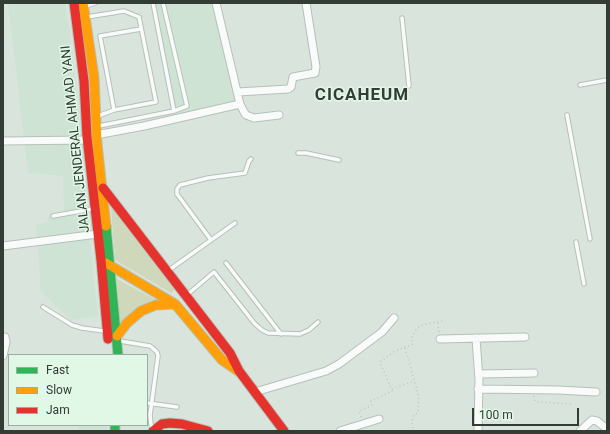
<!DOCTYPE html>
<style>
body{margin:0}
#map{position:relative;width:610px;height:434px;overflow:hidden;background:#d9e5dc;font-family:Roboto,sans-serif}
canvas{display:block}
.frame{position:absolute;inset:0;border:4px solid #333c35;pointer-events:none}
.legend{position:absolute;left:8px;top:354px;width:140px;height:72px;box-sizing:border-box;background:#e1f8e6;border:1px solid #9bad9f;margin:0;padding:5px 7px;list-style:none;font-size:12px;color:#333c35}
.legend li{display:flex;align-items:center;gap:8px;height:20px}
.legend b{width:20px;border:1px solid #9bad9f}
.scale{position:absolute;left:472px;top:408px;width:107px;height:18px;box-sizing:border-box;border:2px solid #333c35;border-top:0;padding-left:5px;font-size:12px;line-height:14px;white-space:nowrap;color:#333c35;-webkit-text-stroke:3px #e1f8e6;paint-order:stroke}
</style>
<div id="map">
<canvas width="610" height="434"></canvas>
<div class="frame"></div>
<ul class="legend">
<li><b style="height:5px;background:#30b455"></b>Fast</li>
<li><b style="height:5px;background:#ff9f0a"></b>Slow</li>
<li><b style="height:5px;background:#e5322d"></b>Jam</li>
</ul>
<div class="scale">100 m</div>
</div>
<script>
const ctx = document.querySelector('canvas').getContext('2d');
ctx.lineJoin = 'round';
function fill(path, color) { ctx.fillStyle = color; ctx.fill(path, 'evenodd'); }
const shape = rows => new Path2D(rows.map(r => 'M' + r).join(''));
function trace(path, color, width, dash) { ctx.strokeStyle = color; ctx.lineWidth = width; ctx.lineCap = dash ? 'butt' : 'round'; ctx.setLineDash(dash || []); ctx.stroke(path); }
function write(font, color, halo, rows, align = 'center') {
  ctx.font = font + ' Roboto,sans-serif'; ctx.lineWidth = 3; ctx.setLineDash([]); ctx.textBaseline = 'middle'; ctx.strokeStyle = halo; ctx.fillStyle = color; for (const [text, x, y, turn = 0] of rows) {
    ctx.save(); ctx.translate(x, y); ctx.rotate((+turn || 0) * Math.PI / 180); ctx.textAlign = isNaN(turn) ? turn : align; if (halo) ctx.strokeText(text, 0, 0); ctx.fillText(text, 0, 0); ctx.restore();
  }
}
const built = shape([
 [8,3,65,3,71,39,84,163,87,212,98,317,71,320,40,291,40,277,36,225,47,222,49,215,64,212,63,176,28,173],
 [155,3,213,3,236,102,177,114],
 [78,425,107,425,108,431,78,431]
]);
const green = shape([
 [111,207,175,290,171,293,115,260],
 [117,279,156,300,120,327]
]);
const path = shape([
 [438,323,439,333],
 [405,348,419,397,418,413,414,415,412,421,413,431],
 [392,389,414,381],
 [534,396,535,401,537,402,573,404],
 [361,417,359,411,372,405,371,401,392,391,380,362,395,351,413,344,412,337,415,331,420,326,430,323,445,321],
 [557,431,564,430,568,431]
]);
const lane = shape([
 [163,3,187,106,174,111],
 [86,6,95,3],
 [87,17,124,11,139,17,156,102,114,110,98,116],
 [402,18,409,86],
 [580,85,607,80],
 [114,110,100,36,141,29],
 [567,115,590,239],
 [99,126,174,111,153,3],
 [298,153,306,153,339,160],
 [53,216,92,209],
 [211,240,177,194,177,189,180,185,208,178,245,173,249,161,251,159],
 [576,242,584,284],
 [226,263,281,334],
 [169,270,235,223],
 [188,294,214,272,255,324,262,330,268,333,300,334,309,330,318,322],
 [43,307,72,325,82,328,104,331],
 [120,341,150,346,157,352,158,356,150,415,151,425,153,429],
 [147,403,177,407]
]);
const street = shape([
 [216,3,240,104,244,112,246,115,254,118,279,115],
 [238,92,288,89,291,87,293,77,315,73,316,67,306,3],
 [96,135,144,126,240,104],
 [3,141,87,140],
 [3,246,98,234],
 [3,337,5,337,6,342,3,356],
 [476,338,479,380,478,431],
 [440,339,525,337],
 [479,374,534,373],
 [478,389,558,390,596,392],
 [255,392,326,371,339,364,382,332,394,318],
 [340,431,379,419],
 [580,431,592,420,597,421,607,429]
]);
const fast = shape([
 [106,226,118,355],
 [115,425,115,431]
]);
const slow = shape([
 [83,3,94,77,97,143,106,226],
 [106,263,175,304,222,360,238,371],
 [117,336,127,323,141,311,156,305,175,304]
]);
const jam = shape([
 [74,3,84,81,87,137,101,260,108,339],
 [103,188,230,353,239,371,284,431],
 [153,431,162,424,170,423,182,424,208,431]
]);
const streetNames = [
 ["JALAN JENDERAL AHMAD YANI",76,139,-96]
];
const districtNames = [
 ["CICAHEUM",362,96]
];
fill(built, '#cee3d3');
fill(green, '#cfd8ba');
trace(lane, '#b6c0b8', 5.5);
trace(street, '#b6c0b8', 9);
trace(fast, '#b6c0b8', 11);
trace(slow, '#b6c0b8', 11);
trace(jam, '#b6c0b8', 11);
trace(path, '#c0c5c1', 1.5, [1, 3]);
trace(lane, '#f9fbfa', 3.5);
trace(street, '#f9fbfa', 7);
trace(fast, '#30b455', 9);
trace(slow, '#ff9f0a', 9);
trace(jam, '#e5322d', 9);
write('13px', '#333c35', '#e1f8e6', streetNames);
ctx.letterSpacing = '1px';
write('bold 17px', '#333c35', '#e1f8e6', districtNames);
ctx.letterSpacing = '0px';
</script>
